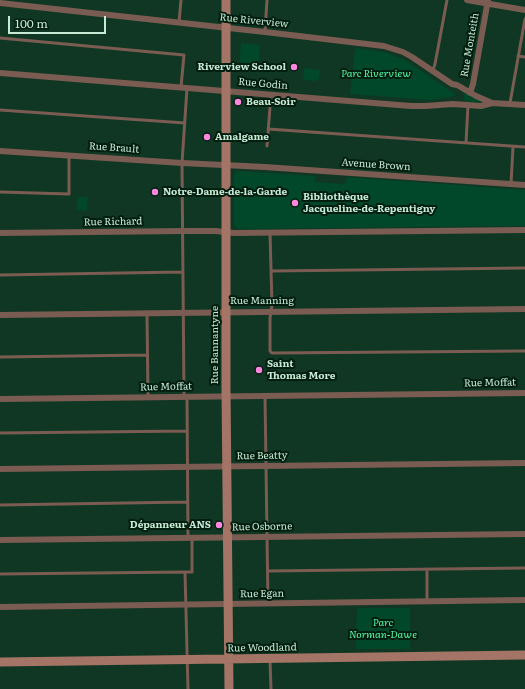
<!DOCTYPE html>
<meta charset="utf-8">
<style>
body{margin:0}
#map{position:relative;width:525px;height:689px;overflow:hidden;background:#103723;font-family:Literata,serif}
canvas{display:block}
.scale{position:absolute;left:8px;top:16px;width:98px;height:18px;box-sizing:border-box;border:2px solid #c7ead4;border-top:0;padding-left:5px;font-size:12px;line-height:14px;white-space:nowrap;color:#c7ead4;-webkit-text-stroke:3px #001d0e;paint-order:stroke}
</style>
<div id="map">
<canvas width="525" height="689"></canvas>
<div class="scale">100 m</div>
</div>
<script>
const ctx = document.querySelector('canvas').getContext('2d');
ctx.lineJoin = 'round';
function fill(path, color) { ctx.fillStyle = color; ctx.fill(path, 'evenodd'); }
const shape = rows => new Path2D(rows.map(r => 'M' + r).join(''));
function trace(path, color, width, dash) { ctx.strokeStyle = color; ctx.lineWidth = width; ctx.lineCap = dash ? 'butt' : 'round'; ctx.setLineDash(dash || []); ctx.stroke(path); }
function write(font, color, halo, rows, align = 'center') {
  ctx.font = font + ' Literata,serif'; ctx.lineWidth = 4; ctx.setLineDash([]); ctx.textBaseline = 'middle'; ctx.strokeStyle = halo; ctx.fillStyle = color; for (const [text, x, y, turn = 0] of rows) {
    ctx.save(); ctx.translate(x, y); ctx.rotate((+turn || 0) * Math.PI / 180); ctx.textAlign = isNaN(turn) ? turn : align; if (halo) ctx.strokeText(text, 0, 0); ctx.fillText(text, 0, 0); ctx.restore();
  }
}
const green = shape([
 [241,43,260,45,258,71,239,69],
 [355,48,384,52,395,56,405,60,452,92,456,96,430,100,350,94],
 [304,68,320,70,319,79,315,81,304,80,303,78,304,73],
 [463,92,473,98,481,101,481,102,465,102],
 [238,171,315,176,315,182,345,184,347,177,525,190,525,226,237,229,237,228,234,226,234,176,235,173],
 [78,197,88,197,87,211,77,210],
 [357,608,410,608,410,649,356,649]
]);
const lane = shape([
 [179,22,181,0],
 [265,32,267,0],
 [0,38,184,55,181,87],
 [518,56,525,57],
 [433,70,435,64,447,0],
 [510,103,525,19],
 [0,110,185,123],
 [268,129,525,147],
 [466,143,468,105],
 [267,146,271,94],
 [511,184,513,147],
 [0,192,69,194,69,155],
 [270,233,272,305,270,318,270,351,272,353,525,351],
 [271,271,525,268],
 [0,275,182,272],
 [147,313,148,397],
 [0,357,147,355],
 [184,396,182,163,187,88],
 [265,396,268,604],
 [187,397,188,538],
 [0,433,187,431],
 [0,505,187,502],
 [268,571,525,568],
 [185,572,192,572,192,538],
 [0,574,185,572,188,689],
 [427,602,427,570],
 [270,660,271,689]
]);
const street = shape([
 [467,0,525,10],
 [0,3,265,32,384,46,403,52,412,57,452,84,457,85,476,96,492,103],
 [0,73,411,106,425,106,453,104,481,106,492,103,525,105],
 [470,93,473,84,488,0],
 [0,151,182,163,265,167,525,185],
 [0,233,182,231,216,231,234,233,525,230],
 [0,315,525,309],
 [0,399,525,393],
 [0,469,525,463],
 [0,540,525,534],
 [0,607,525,600]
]);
const secondary = shape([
 [226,0,226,390,229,689],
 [0,662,525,655]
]);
const markers = [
 [294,67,4,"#fe85e0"],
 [238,102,4,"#fe85e0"],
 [207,137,4,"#fe85e0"],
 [155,192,4,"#fe85e0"],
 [295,203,4,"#fe85e0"],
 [259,370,4,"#fe85e0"],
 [219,525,4,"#fe85e0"]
];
const streetNames = [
 ["Rue Riverview",254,21,6],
 ["Rue Monteith",470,45,-80],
 ["Rue Godin",263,84,5],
 ["Rue Brault",114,148,4],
 ["Avenue Brown",376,165,4],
 ["Rue Richard",113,222,-1],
 ["Rue Manning",262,301],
 ["Rue Bannantyne",215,345,-90],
 ["Rue Moffat",490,383,-1],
 ["Rue Moffat",166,387,-1],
 ["Rue Beatty",262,456,-1],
 ["Rue Osborne",262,527,-1],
 ["Rue Egan",262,594,-1],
 ["Rue Woodland",262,648,-1]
];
const poiNames = [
 ["Riverview School",286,67,"right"],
 ["Beau-Soir",246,102],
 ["Amalgame",215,137],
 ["Notre-Dame-de-la-Garde",163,192],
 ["Bibliothèque",303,197],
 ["Jacqueline-de-Repentigny",303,209],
 ["Saint",267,364],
 ["Thomas More",267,376],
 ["Dépanneur ANS",211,525,"right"]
];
const parkNames = [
 ["Parc Riverview",376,74],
 ["Parc",383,623],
 ["Norman-Dawe",383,635]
];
fill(green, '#01482a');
trace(lane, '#7a5c52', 3);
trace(street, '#7a5c52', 6);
trace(secondary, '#a47466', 9);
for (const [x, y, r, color] of markers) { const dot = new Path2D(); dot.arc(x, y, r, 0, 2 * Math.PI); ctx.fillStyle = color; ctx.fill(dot); trace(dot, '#001d0e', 1.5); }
write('10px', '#c7ead4', '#001d0e', streetNames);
write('bold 10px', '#c7ead4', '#001d0e', poiNames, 'left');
write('italic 10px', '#59faa9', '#001d0e', parkNames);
</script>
